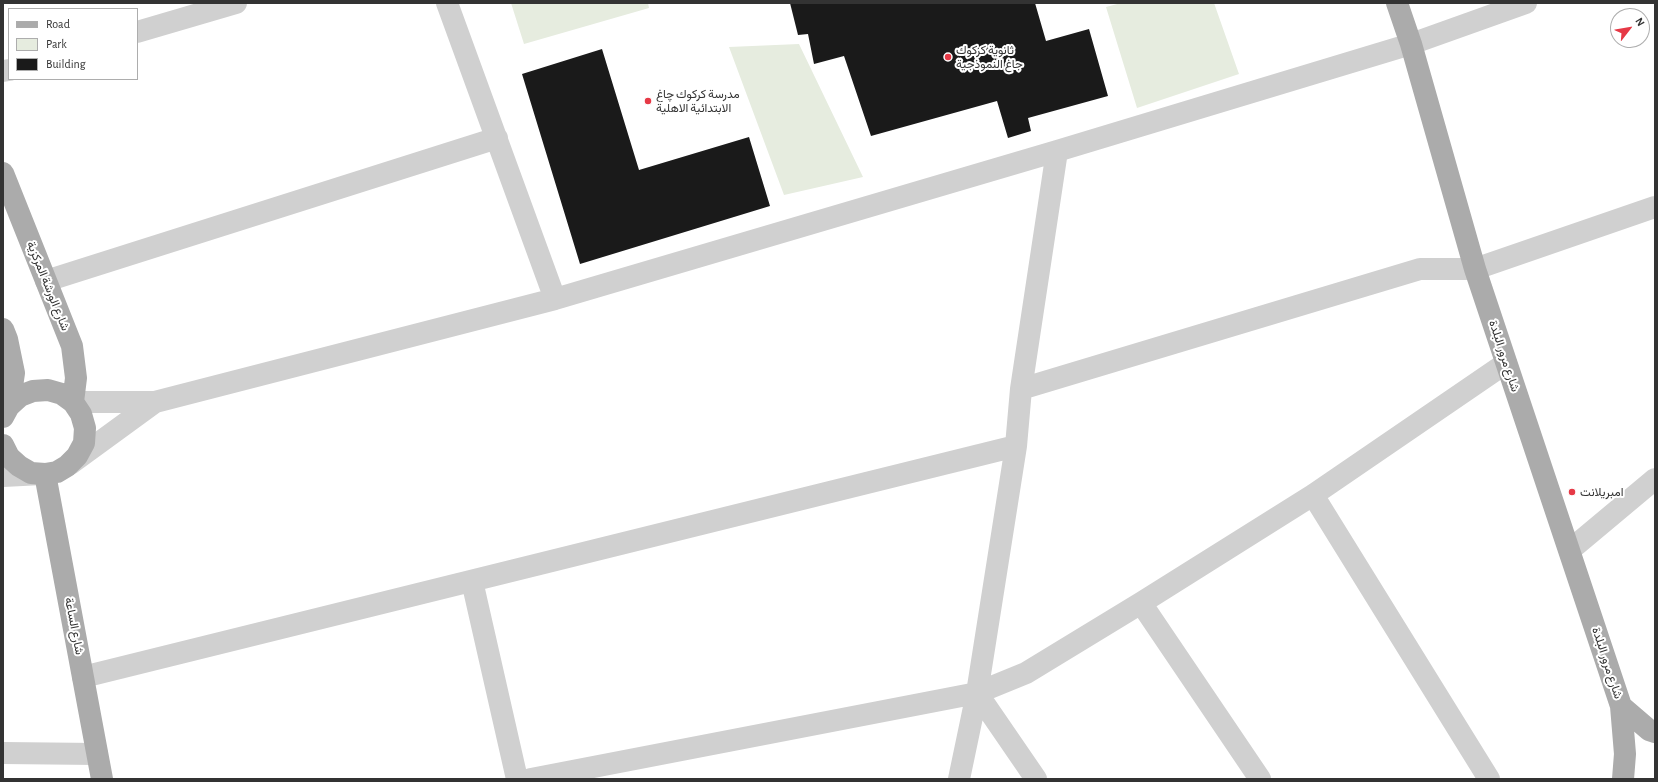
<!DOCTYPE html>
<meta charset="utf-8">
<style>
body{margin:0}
#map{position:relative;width:1658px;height:782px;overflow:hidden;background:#fff;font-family:"Alegreya Sans",sans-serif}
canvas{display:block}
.frame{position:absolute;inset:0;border:4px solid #333;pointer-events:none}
.legend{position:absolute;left:8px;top:8px;width:130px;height:72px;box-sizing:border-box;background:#fff;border:1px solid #adadad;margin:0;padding:5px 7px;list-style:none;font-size:12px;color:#333}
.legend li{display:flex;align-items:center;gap:8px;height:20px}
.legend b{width:20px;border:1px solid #adadad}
.north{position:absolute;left:1610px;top:8px;width:40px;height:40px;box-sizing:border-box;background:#fff;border:1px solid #adadad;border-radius:50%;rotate:59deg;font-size:11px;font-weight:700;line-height:16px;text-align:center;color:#333}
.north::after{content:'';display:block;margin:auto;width:14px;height:18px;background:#e63946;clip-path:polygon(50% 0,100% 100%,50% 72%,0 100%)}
</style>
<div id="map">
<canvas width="1658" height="782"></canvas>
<div class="frame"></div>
<ul class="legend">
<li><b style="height:5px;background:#ababab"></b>Road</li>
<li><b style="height:11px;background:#e6ecdf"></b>Park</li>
<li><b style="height:11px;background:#1a1a1a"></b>Building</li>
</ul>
<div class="north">N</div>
</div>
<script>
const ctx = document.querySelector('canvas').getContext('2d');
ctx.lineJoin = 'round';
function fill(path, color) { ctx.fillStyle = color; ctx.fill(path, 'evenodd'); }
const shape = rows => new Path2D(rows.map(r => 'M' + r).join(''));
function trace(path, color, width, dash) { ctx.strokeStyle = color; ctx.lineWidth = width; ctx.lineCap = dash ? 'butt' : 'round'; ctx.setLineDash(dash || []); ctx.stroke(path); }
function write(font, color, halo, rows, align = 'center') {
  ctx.font = font + ' "Alegreya Sans",Vazirmatn,sans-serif'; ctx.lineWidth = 4; ctx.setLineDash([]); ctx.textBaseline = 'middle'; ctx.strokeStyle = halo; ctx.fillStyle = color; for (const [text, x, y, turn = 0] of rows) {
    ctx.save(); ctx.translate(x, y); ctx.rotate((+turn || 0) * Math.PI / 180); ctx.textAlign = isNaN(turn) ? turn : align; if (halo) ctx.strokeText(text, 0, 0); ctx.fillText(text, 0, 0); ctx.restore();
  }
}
const green = shape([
 [511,3,648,3,649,8,524,44],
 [1121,3,1214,3,1239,74,1137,108,1106,7],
 [799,44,863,177,784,195,729,47]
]);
const building = shape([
 [790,3,1035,3,1046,41,1089,29,1108,96,1028,118,1031,131,1008,138,997,101,871,136,844,56,814,64,808,34,798,35],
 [602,49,639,170,749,137,770,206,580,264,522,74]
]);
const minor = shape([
 [447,3,555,299],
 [137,32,236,3],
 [3,71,9,70],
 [46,281,497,138],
 [1021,389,1420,269,1475,269,1655,207],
 [155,402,555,299,1057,151,1411,44,1526,3],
 [70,464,155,402,73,402],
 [3,476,42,474],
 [1313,495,1489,779],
 [1570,550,1655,479],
 [472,581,517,779],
 [1141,603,1260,779],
 [83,677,1016,446],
 [977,693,1036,779],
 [3,753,97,754],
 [531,779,977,693,1026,673,1141,603,1313,495,1506,363],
 [959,779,977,693,1016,446,1021,389,1057,151]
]);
const major = shape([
 [1397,3,1411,44,1475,269,1621,706,1625,754,1623,779],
 [3,173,72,346,76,378,73,402],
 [3,329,7,339,14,373,9,406],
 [3,417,9,406,20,396,33,391,48,390,62,394,73,402,81,414,85,428,84,443,77,456,67,466,57,472,45,474,31,473,19,466,9,457,3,445],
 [45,474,102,779],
 [1621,706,1649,730,1655,732]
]);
const markers = [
 [948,57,4,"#e63946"],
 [648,101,4,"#e63946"],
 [1572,492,4,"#e63946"]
];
const poiNames = [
 ["ثانوية كركوك",956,50],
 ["جاغ النموذجية",956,64],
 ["مدرسة كركوك چاغ",656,94],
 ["الابتدائية الاهلية",656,108],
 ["امبريلانت",1580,492]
];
const streetNames = [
 ["شارع الورشة المركزية",48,286,68],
 ["شارع مرور البلدة",1504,356,72],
 ["شارع الساعة",74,626,79],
 ["شارع مرور البلدة",1607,663,72]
];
fill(green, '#e6ecdf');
fill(building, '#1a1a1a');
trace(minor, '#d0d0d0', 22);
trace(major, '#ababab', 22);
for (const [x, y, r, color] of markers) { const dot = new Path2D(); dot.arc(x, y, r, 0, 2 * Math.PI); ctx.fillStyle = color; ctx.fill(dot); trace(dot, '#fff', 1.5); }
write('12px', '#333', '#fff', poiNames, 'left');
write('12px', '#333', '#fff', streetNames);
</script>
